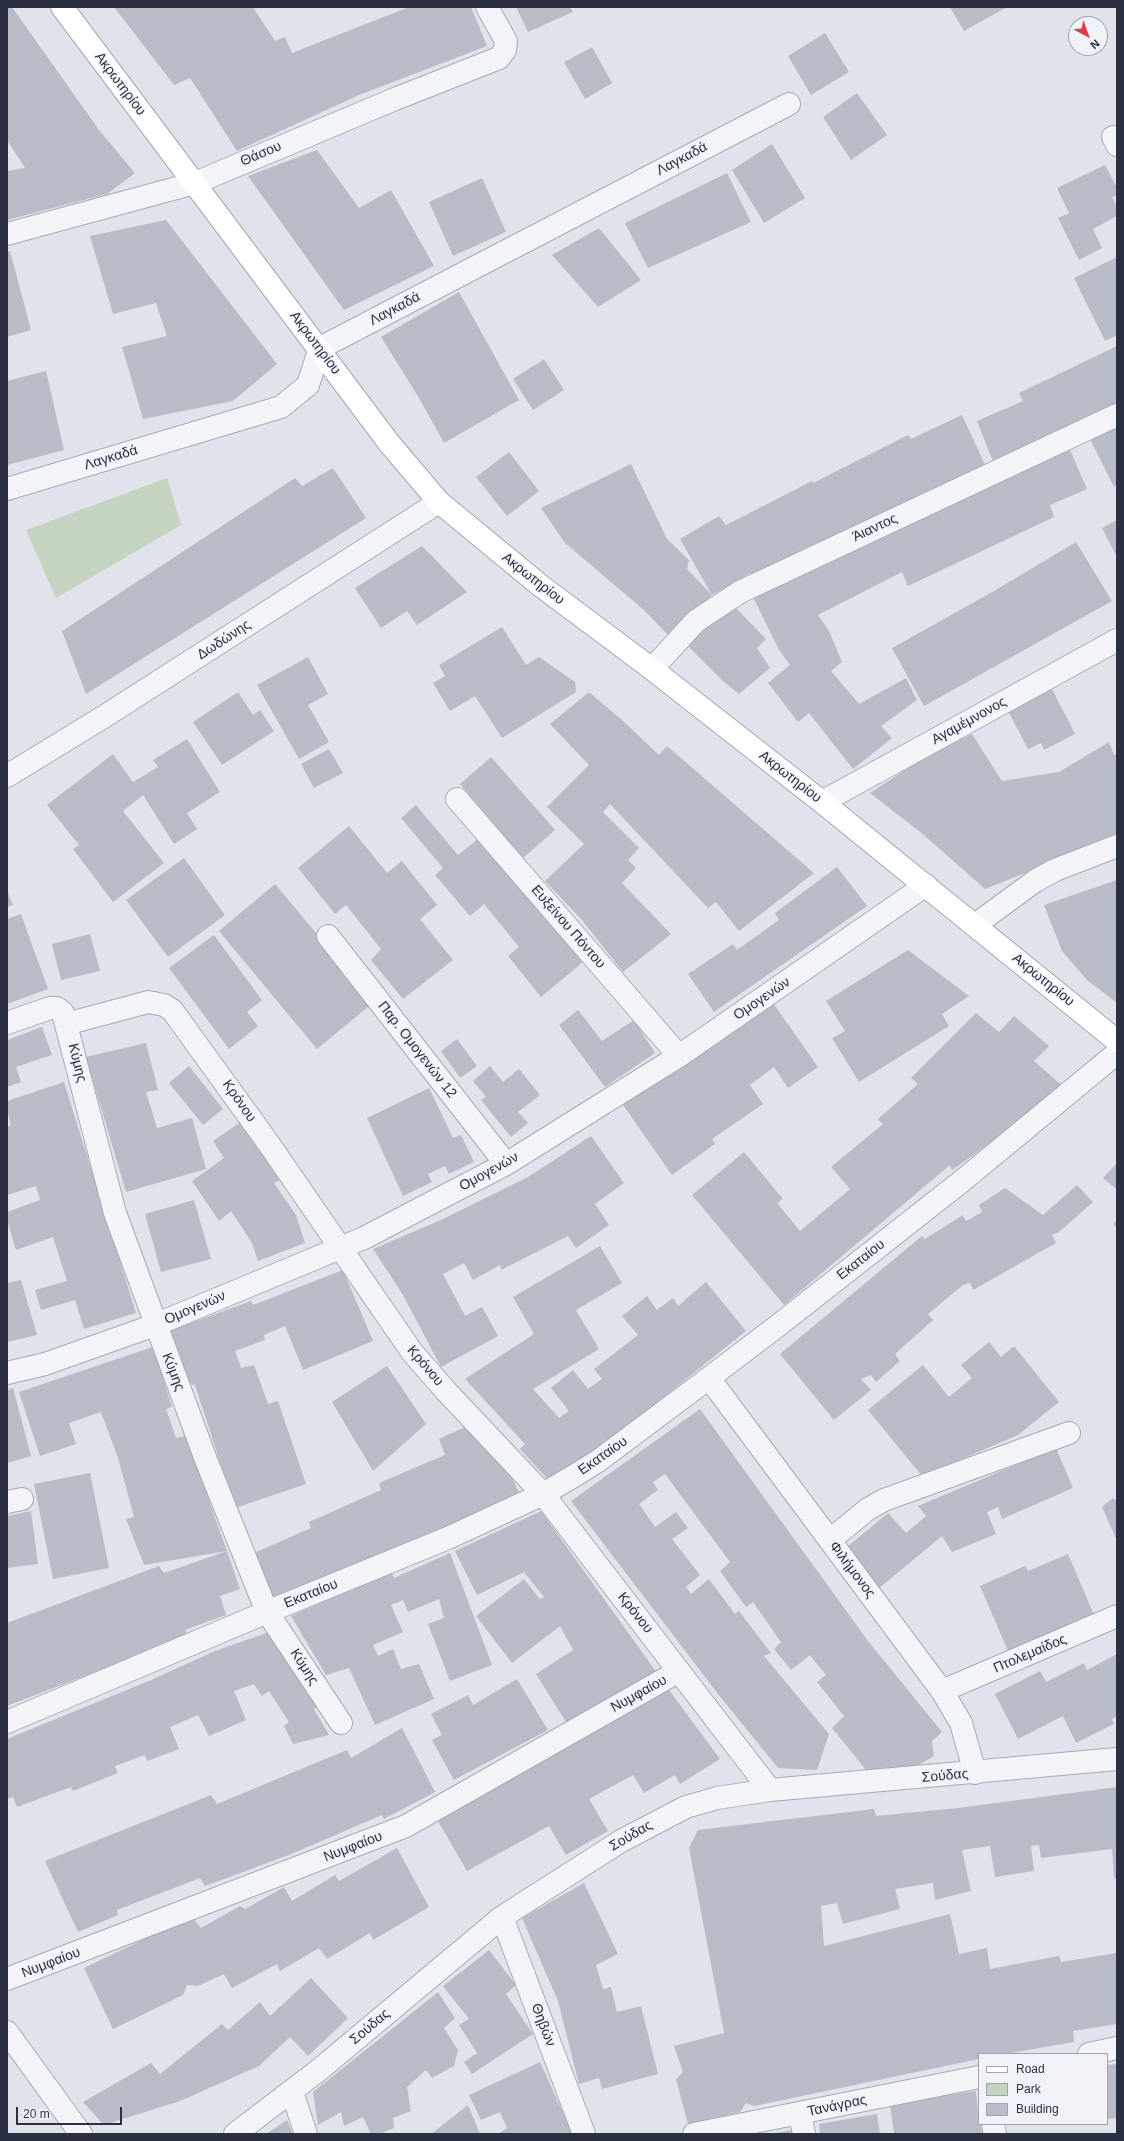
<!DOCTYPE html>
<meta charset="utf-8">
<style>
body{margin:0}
#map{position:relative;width:1124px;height:2141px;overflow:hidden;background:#e0e3ea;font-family:Helvetica,sans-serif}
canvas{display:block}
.frame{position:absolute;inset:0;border:8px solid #283042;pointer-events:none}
.legend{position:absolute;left:978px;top:2053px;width:130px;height:72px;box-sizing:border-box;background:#f0f2f7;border:1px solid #a0a4af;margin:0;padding:5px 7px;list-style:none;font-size:12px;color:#283042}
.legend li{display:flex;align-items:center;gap:8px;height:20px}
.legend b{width:20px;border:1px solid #a0a4af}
.north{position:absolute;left:1068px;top:16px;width:40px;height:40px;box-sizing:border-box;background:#f0f2f7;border:1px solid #a0a4af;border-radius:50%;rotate:139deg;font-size:11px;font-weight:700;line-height:16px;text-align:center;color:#283042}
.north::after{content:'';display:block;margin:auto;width:14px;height:18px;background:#d73e4a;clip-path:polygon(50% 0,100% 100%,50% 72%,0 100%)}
.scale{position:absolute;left:16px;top:2107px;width:106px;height:18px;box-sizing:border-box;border:2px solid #283042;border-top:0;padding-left:5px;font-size:12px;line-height:14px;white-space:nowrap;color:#283042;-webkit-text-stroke:3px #f0f2f7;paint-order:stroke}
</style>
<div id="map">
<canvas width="1124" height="2141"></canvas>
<div class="frame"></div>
<ul class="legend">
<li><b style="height:5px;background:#fff"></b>Road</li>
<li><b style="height:11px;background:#c4d4c1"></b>Park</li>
<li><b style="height:11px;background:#b7bcc7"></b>Building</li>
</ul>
<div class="north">N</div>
<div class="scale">20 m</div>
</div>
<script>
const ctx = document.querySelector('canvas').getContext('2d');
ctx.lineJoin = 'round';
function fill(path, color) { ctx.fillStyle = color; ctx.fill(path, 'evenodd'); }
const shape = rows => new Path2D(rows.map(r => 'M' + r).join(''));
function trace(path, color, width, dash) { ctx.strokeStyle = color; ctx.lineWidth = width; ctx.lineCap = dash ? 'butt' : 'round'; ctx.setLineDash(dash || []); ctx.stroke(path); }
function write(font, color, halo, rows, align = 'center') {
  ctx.font = font + ' Helvetica,sans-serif'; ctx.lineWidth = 3; ctx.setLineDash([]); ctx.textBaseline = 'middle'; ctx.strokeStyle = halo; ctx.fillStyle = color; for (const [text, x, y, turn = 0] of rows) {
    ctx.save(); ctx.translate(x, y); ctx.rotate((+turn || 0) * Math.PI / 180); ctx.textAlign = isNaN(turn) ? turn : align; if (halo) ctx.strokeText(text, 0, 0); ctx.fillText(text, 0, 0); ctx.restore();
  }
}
const green = shape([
 [167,478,181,525,56,598,26,530]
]);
const building = shape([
 [7,7,12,7,99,130,135,173,107,194,7,220,7,171,25,168,7,140],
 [114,7,253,7,275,41,285,37,292,53,409,7,471,7,487,46,359,95,237,151,190,78,174,85],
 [516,7,570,7,573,12,528,32],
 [950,7,1007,7,964,31],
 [825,33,849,72,811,95,788,56],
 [592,47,612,83,585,99,564,62],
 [857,93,887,135,851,160,823,117],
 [772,144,805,198,764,223,732,170],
 [317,150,359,208,391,190,434,266,344,310,248,176],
 [1105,165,1117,188,1117,195,1112,197,1117,207,1117,216,1093,229,1102,248,1079,260,1058,218,1069,213,1057,188],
 [727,173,751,222,648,268,625,223],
 [482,178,506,232,453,256,429,202],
 [166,220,277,364,233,401,143,419,122,347,167,336,156,303,113,314,90,236],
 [599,228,641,280,598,307,552,255],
 [10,251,31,330,7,337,7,252],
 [1117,257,1117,335,1105,341,1074,278],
 [459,292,519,400,444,443,419,398,381,337],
 [1117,346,1117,403,994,464,977,421,1023,401,1019,393],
 [544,359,564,390,533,410,513,379],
 [46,371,64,450,7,465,7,381],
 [962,415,987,469,943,490,934,488,753,579,750,573,712,595,669,636,644,610,565,543,541,508,631,464,667,539,689,560,687,569,712,595,680,539,719,516,726,525,771,502,812,481,813,483,908,435,911,439],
 [1117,426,1117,485,1114,487,1090,439],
 [1070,450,1087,489,1050,505,1054,517,908,586,902,572,818,615,829,631,842,662,831,671,859,704,906,678,917,700,881,726,892,738,853,769,809,713,798,722,768,683,790,665,779,650,753,597,959,495],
 [509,452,539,491,507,516,476,477],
 [333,468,366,518,86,694,62,631,295,478,302,486],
 [1117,520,1117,557,1102,528],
 [1076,542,1112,601,924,706,892,648,994,591],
 [422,546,467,592,417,625,407,611,381,628,355,588],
 [731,603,766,639,757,648,770,668,739,694,723,681,688,646],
 [502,627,526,665,539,657,575,682,576,692,502,738,475,696,450,711,433,683,445,676,439,665],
 [308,657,328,694,308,705,329,742,299,759,257,685],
 [1051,687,1075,734,1044,750,1041,743,1028,749,1007,709],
 [238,692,253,715,260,710,274,731,222,765,193,722],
 [589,692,622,720,659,755,667,746,814,873,739,931,716,902,708,908,610,804,603,812,639,848,628,860,636,868,622,883,671,934,623,972,582,920,545,881,584,844,547,807,589,765,550,724],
 [972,734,1002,781,1059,772,1109,742,1114,755,1117,754,1117,836,985,889,924,835,870,793,922,759],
 [187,739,220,792,187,813,197,829,174,844,143,795,123,811,164,863,113,902,73,849,79,845,47,805,113,754,133,782,158,767,153,760],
 [329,749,343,773,314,788,301,764],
 [491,757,555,830,523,858,460,784],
 [416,805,458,855,479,838,583,962,541,997,508,956,519,947,484,904,470,916,435,875,443,868,401,818],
 [349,826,387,873,402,861,437,905,420,919,453,960,403,999,371,960,381,949,346,905,335,914,298,868],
 [184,858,225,915,168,957,126,900],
 [837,867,867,906,714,1012,688,974,733,944,737,950,779,920,775,913],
 [1117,880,1117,1003,1087,980,1062,951,1044,905],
 [275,884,374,1002,317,1049,219,931],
 [7,891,13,905,7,907],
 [21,914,48,989,7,1004,7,919],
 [90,934,100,971,61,980,52,944],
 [214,935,262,1000,247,1012,258,1026,229,1049,169,968],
 [908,950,969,996,942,1014,949,1026,859,1082,832,1038,845,1031,826,1001],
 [773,1003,818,1067,788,1088,774,1067,750,1085,763,1104,712,1139,715,1144,672,1175,623,1105],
 [578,1010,602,1041,634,1020,655,1053,605,1087,559,1025],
 [976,1013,999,1032,1014,1016,1049,1046,1034,1061,1066,1089,952,1170,950,1165,784,1305,692,1195,744,1152,783,1199,777,1203,800,1231,850,1189,831,1167,883,1124,878,1119,918,1084,911,1078],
 [42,1027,52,1055,16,1067,21,1082,7,1087,7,1040],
 [457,1039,477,1066,460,1078,441,1051],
 [146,1043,158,1090,146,1092,157,1128,192,1118,206,1169,126,1192,86,1057],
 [189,1066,223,1109,203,1125,169,1083],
 [490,1066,503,1082,519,1069,540,1095,518,1112,528,1123,511,1137,481,1100,486,1097,473,1081],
 [64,1082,136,1313,84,1329,75,1300,41,1310,35,1290,67,1281,53,1237,16,1250,7,1220,7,1212,40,1200,36,1186,7,1195,7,1127,11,1125,7,1110,7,1101],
 [429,1088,453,1138,461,1135,474,1162,449,1174,445,1166,428,1174,432,1182,403,1196,367,1118],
 [241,1122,280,1180,274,1183,296,1215,305,1243,258,1261,252,1243,231,1211,219,1221,192,1181,224,1158,213,1141],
 [591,1136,624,1183,595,1204,609,1225,576,1248,568,1236,501,1270,500,1265,473,1280,464,1263,443,1274,465,1316,482,1307,498,1336,441,1367,403,1295,373,1249,441,1220,528,1177],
 [1117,1163,1117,1190,1103,1178],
 [1077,1185,1093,1202,1059,1232,1052,1235,1056,1243,973,1290,970,1283,963,1285,928,1314,933,1320,895,1354,900,1361,876,1382,871,1375,861,1379,871,1390,834,1420,780,1354,922,1236,925,1239,963,1215,966,1221,982,1212,979,1205,1005,1188,1043,1215],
 [194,1200,211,1259,161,1272,145,1214],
 [1117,1220,1117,1228,1113,1224],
 [600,1246,622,1283,576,1310,599,1349,533,1389,559,1418,569,1411,551,1388,573,1370,588,1389,602,1379,594,1369,638,1335,622,1316,647,1296,657,1310,673,1298,678,1306,706,1282,746,1331,634,1421,551,1483,520,1449,525,1444,465,1379,534,1334,513,1297],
 [343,1270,373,1341,303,1370,285,1326,264,1335,265,1340,235,1351,241,1368,254,1365,268,1404,278,1401,306,1484,235,1508,195,1385,188,1384,169,1331,251,1301,253,1305],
 [21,1280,37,1335,7,1342,7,1283],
 [989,1342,1001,1357,1014,1346,1059,1402,1018,1435,922,1476,868,1410,923,1365,949,1397,972,1378,961,1365],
 [153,1347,172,1407,166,1409,176,1438,186,1436,227,1551,144,1565,126,1519,134,1517,118,1458,101,1412,69,1423,76,1444,40,1456,19,1392],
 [387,1366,426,1424,373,1471,332,1402],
 [13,1388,31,1456,7,1463,7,1390],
 [700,1409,868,1641,942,1732,932,1741,934,1756,917,1766,866,1770,832,1728,844,1716,817,1682,826,1675,810,1655,791,1670,774,1649,781,1642,753,1602,746,1607,720,1571,730,1562,665,1474,653,1482,658,1490,639,1504,655,1527,676,1512,688,1528,672,1539,700,1575,686,1587,691,1594,709,1579,735,1614,739,1611,771,1653,764,1656,829,1734,817,1770,778,1768,718,1694,571,1501],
 [467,1426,507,1467,519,1493,431,1534,380,1554,274,1599,254,1553,311,1528,309,1522,381,1490,379,1483,445,1455,439,1439],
 [1056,1448,1073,1488,1002,1519,998,1507,987,1512,996,1534,952,1552,942,1536,878,1589,847,1547,888,1513,906,1533,926,1516,918,1506],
 [90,1473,109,1568,53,1579,34,1484],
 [1113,1498,1117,1501,1117,1541,1102,1507],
 [31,1511,38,1564,7,1568,7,1516],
 [541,1511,657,1673,569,1727,536,1674,573,1650,560,1626,512,1663,476,1616,524,1579,540,1599,544,1597,524,1572,477,1595,455,1551],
 [227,1551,240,1589,220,1596,226,1615,185,1630,188,1636,7,1706,7,1623,159,1566,164,1573],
 [450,1553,492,1665,450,1681,428,1624,444,1618,439,1599,408,1612,403,1600,391,1605,403,1632,373,1645,378,1656,393,1649,401,1669,419,1664,434,1699,375,1725,349,1668,326,1675,291,1616,391,1571,394,1578],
 [1068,1554,1094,1615,1009,1653,980,1586,1025,1566,1028,1571],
 [269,1632,318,1707,314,1709,329,1735,293,1744,284,1726,289,1722,269,1691,262,1696,254,1684,234,1691,246,1720,209,1736,198,1715,170,1727,179,1749,147,1761,145,1755,115,1766,118,1773,73,1791,71,1787,17,1807,13,1797,7,1799,7,1739,151,1680,215,1651],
 [1117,1654,1117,1716,1112,1719,1114,1724,1076,1743,1063,1716,1018,1739,995,1694,1040,1671,1046,1682,1084,1663,1087,1670],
 [517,1679,548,1730,454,1780,432,1740,442,1735,431,1714,468,1695,473,1705],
 [669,1690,720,1759,680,1784,675,1775,644,1793,633,1775,589,1799,608,1831,566,1855,549,1826,467,1871,438,1821],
 [402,1728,435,1792,384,1819,382,1815,289,1855,205,1886,200,1878,117,1910,118,1915,78,1932,45,1861,211,1795,217,1804,347,1750,351,1758],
 [1117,1787,1117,1878,1114,1878,1112,1849,1041,1858,1039,1845,1031,1846,1034,1871,995,1877,990,1846,962,1850,971,1891,935,1900,933,1883,895,1889,900,1909,843,1924,837,1903,821,1906,824,1946,950,1914,959,1954,987,1948,990,1969,1059,1956,1061,1962,1117,1953,1117,2024,1073,2031,1074,2042,1005,2054,979,2054,979,2059,754,2106,746,2103,740,2112,688,2124,676,2079,683,2072,674,2046,724,2033,689,1848,698,1830,874,1809,876,1816,958,1808],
 [397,1848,429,1907,373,1940,370,1933,327,1959,319,1948,280,1971,277,1964,232,1988,224,1974,198,1986,187,1985,183,1995,113,2029,84,1968,161,1931,193,1918,201,1928,240,1906,245,1909,284,1887,292,1901,335,1875,339,1881],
 [584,1883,618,1954,596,1965,603,1989,611,1987,617,2012,641,2006,658,2074,602,2089,599,2078,579,2084,558,2001,522,1918],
 [489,1950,516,1985,506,1994,533,2034,472,2074,464,2062,477,2053,459,2025,469,2019,443,1986],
 [311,1978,348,2018,308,2056,290,2037,259,2066,180,2101,104,2125,83,2102,151,2063,160,2074,222,2024,228,2030,260,2002,270,2016],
 [438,1992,455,2018,444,2028,458,2050,454,2066,432,2078,426,2070,407,2087,411,2111,393,2118,394,2128,379,2134,371,2134,363,2117,344,2126,341,2112,318,2125,313,2092],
 [540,2062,565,2117,573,2126,574,2134,498,2134,507,2128,500,2112,481,2120,469,2095],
 [1117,2064,1117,2118,1107,2119,1107,2065],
 [976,2091,979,2124,981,2124,982,2134,894,2134,890,2104],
 [468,2105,480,2134,431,2134],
 [877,2114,880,2134,820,2134,819,2124],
 [287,2120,293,2134,266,2134],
 [792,2130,792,2134,776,2134,776,2133]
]);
const minor = shape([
 [1113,137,1117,145],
 [7,234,195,183,395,99,499,58,505,50,506,41,487,7],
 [7,489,281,407,308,385,320,348,789,104],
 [652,669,696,621,740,592,1117,415],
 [7,776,105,716,439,502],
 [457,799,679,1056],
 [822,802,1117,640],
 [975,925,1035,881,1055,870,1117,846],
 [328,936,506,1164],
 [7,1023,50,1008,57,1008,63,1013,115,1213,206,1460,267,1612,341,1723],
 [66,1024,148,1002,164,1005,172,1010,269,1144,412,1352,445,1390,543,1494,770,1790],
 [7,1373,45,1364,155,1325,364,1238,506,1164,679,1056,926,885],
 [709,1378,942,1691,961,1723,975,1773],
 [7,1502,22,1499],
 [830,1540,868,1509,884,1500,1069,1433],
 [942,1691,1117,1616],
 [7,1722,267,1612,448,1538,543,1494,574,1476,598,1461,709,1378,780,1324,962,1181,1117,1053],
 [502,1917,584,2134],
 [7,1979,406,1826,679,1671],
 [7,2032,81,2134],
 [1089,2054,1117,2048],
 [292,2092,306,2134],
 [800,2114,804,2134],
 [993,2124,995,2134],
 [235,2134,319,2070,502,1917,621,1841,686,1807,717,1798,770,1790,1117,1759],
 [694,2134,979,2077]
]);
const major = shape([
 [62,7,389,443,439,502,541,586,652,669,822,802,1117,1041]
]);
const streetNames = [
 ["Ακρωτηρίου",120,84,53],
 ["Θάσου",261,154,-23],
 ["Λαγκαδά",682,159,-28],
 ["Λαγκαδά",395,309,-28],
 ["Ακρωτηρίου",315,343,53],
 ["Λαγκαδά",111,458,-17],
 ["Άιαντος",875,528,-25],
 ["Ακρωτηρίου",533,579,38],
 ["Δωδώνης",224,640,-33],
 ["Αγαμέμνονος",969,721,-29],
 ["Ακρωτηρίου",790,777,38],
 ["Ευξείνου Πόντου",568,927,49],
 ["Ακρωτηρίου",1043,980,39],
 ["Ομογενών",762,999,-34],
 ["Παρ. Ομογενών 12",417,1050,52],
 ["Κύμης",77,1063,76],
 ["Κρόνου",239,1101,55],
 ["Ομογενών",489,1172,-29],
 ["Εκαταίου",861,1260,-38],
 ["Ομογενών",195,1308,-23],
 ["Κρόνου",425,1366,50],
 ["Κύμης",173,1372,69],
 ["Εκαταίου",603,1456,-35],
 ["Φιλήμονος",852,1570,53],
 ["Εκαταίου",311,1594,-22],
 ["Κρόνου",635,1613,52],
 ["Πτολεμαίδος",1030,1654,-23],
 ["Κύμης",304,1667,57],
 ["Νυμφαίου",639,1694,-29],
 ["Σούδας",945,1776,-5],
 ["Σούδας",631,1836,-30],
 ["Νυμφαίου",353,1847,-21],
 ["Νυμφαίου",51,1963,-21],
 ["Θηβών",543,2025,69],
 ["Σούδας",370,2027,-40],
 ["Τανάγρας",837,2106,-12]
];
fill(green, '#c4d4c1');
fill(building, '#b7bcc7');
trace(minor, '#a5aab4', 24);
trace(major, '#9fa7b6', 24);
trace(minor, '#f3f4f8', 22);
trace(major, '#fff', 22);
write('14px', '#283042', '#f0f2f7', streetNames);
</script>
